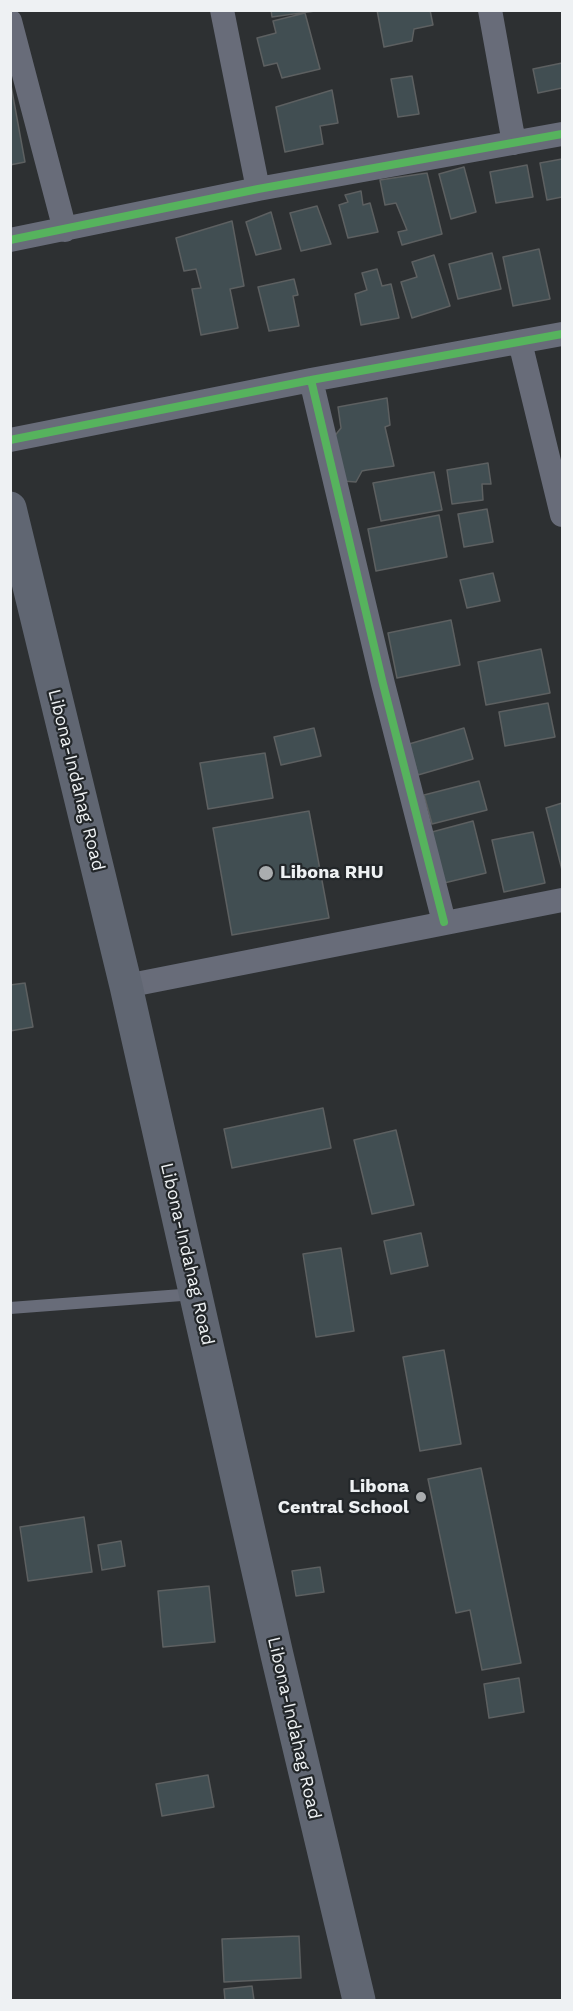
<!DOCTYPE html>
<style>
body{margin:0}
#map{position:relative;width:573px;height:2011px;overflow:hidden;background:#2d3032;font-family:"Work Sans",sans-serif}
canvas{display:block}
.frame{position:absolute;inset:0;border:12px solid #eef1f3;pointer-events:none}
</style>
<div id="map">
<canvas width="573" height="2011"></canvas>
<div class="frame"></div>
</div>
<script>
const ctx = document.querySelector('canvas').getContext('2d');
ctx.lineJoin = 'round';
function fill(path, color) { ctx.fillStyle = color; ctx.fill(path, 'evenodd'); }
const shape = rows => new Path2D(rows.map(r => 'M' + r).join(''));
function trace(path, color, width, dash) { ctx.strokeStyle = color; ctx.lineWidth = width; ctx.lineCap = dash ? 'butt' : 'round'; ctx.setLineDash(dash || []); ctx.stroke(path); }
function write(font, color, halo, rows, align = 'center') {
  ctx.font = font + ' "Work Sans",sans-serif'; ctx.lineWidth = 4.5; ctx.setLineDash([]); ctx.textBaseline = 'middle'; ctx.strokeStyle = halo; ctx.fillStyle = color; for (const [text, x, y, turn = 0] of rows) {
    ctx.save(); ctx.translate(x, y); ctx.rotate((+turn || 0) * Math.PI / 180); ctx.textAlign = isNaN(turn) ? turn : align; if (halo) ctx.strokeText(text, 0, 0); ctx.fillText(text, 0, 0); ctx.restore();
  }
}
const building = shape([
 [271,10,315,10,315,11,272,17,271,10],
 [377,10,430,10,433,25,414,29,412,41,384,47,377,10],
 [305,13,320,69,282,78,277,63,264,66,257,38,276,33,273,21,305,13],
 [562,63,562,88,538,93,533,69,562,63],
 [412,76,419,114,398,117,391,79,412,76],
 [10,80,25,162,10,165,10,80],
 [332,90,338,123,320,126,323,144,285,152,276,107,332,90],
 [562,159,562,197,547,200,540,163,562,159],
 [527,165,533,197,496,203,490,172,527,165],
 [464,167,476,212,451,219,439,174,464,167],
 [427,173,442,234,402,245,398,232,407,230,396,203,385,205,380,180,427,173],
 [361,191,363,205,370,203,378,232,348,238,339,205,348,202,345,195,361,191],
 [317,206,331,244,301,251,290,213,317,206],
 [271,212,281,249,256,255,246,222,271,212],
 [232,221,244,286,230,289,238,328,201,335,192,289,201,288,196,269,184,271,176,238,232,221],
 [539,249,550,299,513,306,503,257,539,249],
 [492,253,501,289,458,299,449,264,492,253],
 [434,255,450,306,412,318,401,282,417,277,412,262,434,255],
 [377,269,382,286,391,284,399,318,361,325,355,294,367,290,362,273,377,269],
 [294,279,298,295,293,296,299,326,269,331,258,287,294,279],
 [387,398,390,425,385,427,394,466,367,470,362,471,356,482,343,481,333,438,341,428,338,407,387,398],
 [488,463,491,484,482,484,483,500,452,504,447,470,488,463],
 [434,472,442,510,381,521,373,483,434,472],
 [487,509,493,542,464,547,458,514,487,509],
 [439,515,447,557,376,571,368,529,439,515],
 [493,573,500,601,467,608,460,580,493,573],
 [451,620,460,665,397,678,388,633,451,620],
 [541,649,550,693,486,705,478,662,541,649],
 [548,703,555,737,505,746,499,712,548,703],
 [314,728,321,756,281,765,274,737,314,728],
 [464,728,473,759,418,775,409,744,464,728],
 [265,753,273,798,208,809,200,763,265,753],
 [479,781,487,810,432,824,424,795,479,781],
 [562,803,562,870,546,808,562,803],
 [309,811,329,918,232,935,213,828,309,811],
 [473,821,486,873,444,883,432,832,473,821],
 [533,832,545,883,504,892,492,840,533,832],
 [25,983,33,1027,10,1031,10,985,25,983],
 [323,1108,331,1148,232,1168,224,1129,323,1108],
 [396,1130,414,1205,372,1214,354,1140,396,1130],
 [421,1233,428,1266,391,1274,384,1241,421,1233],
 [341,1248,354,1331,316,1337,303,1254,341,1248],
 [444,1350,461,1444,420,1451,403,1357,444,1350],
 [481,1468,521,1663,482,1670,470,1610,456,1613,428,1479,481,1468],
 [84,1517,92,1572,28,1581,20,1527,84,1517],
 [121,1541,125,1566,102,1570,98,1545,121,1541],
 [320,1567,324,1592,296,1596,292,1571,320,1567],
 [209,1586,215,1642,163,1647,158,1591,209,1586],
 [519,1678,524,1712,489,1718,484,1684,519,1678],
 [208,1775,214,1807,162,1816,156,1784,208,1775],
 [299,1936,301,1978,224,1982,222,1939,299,1936],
 [252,1986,254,2000,225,2000,224,1989,252,1986]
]);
const service = shape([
 [10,1308,195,1294]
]);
const minor = shape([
 [222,10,258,189],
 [490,10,514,143],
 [10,21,65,230],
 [10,240,258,189,562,134],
 [520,342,562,515],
 [311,380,383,684,444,922],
 [10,440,311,380,562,334],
 [126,986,562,900]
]);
const secondary = shape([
 [10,508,126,986,277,1655,359,2000]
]);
const cycleway = shape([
 [10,240,258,189,562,134],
 [311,380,383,684,444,922],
 [10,440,311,380,562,334]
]);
const markers = [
 [266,873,8,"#aaadaf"],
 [421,1497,6,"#aaadaf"]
];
const streetNames = [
 ["Libona-Indahag Road",76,780,76],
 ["Libona-Indahag Road",187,1254,77],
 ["Libona-Indahag Road",294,1728,77]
];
const poiNames = [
 ["Libona RHU",280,873],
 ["Libona",409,1487,"right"],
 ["Central School",409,1508,"right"]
];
fill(building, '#414e52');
trace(building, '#5d6061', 1.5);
trace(service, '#686c79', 12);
trace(minor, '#686c79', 24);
trace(secondary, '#606672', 33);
trace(cycleway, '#56b35d', 8);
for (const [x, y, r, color] of markers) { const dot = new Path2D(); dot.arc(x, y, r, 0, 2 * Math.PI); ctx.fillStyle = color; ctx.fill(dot); trace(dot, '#222629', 2); }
write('18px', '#eef1f3', '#222629', streetNames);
write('bold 18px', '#eef1f3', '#222629', poiNames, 'left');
</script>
